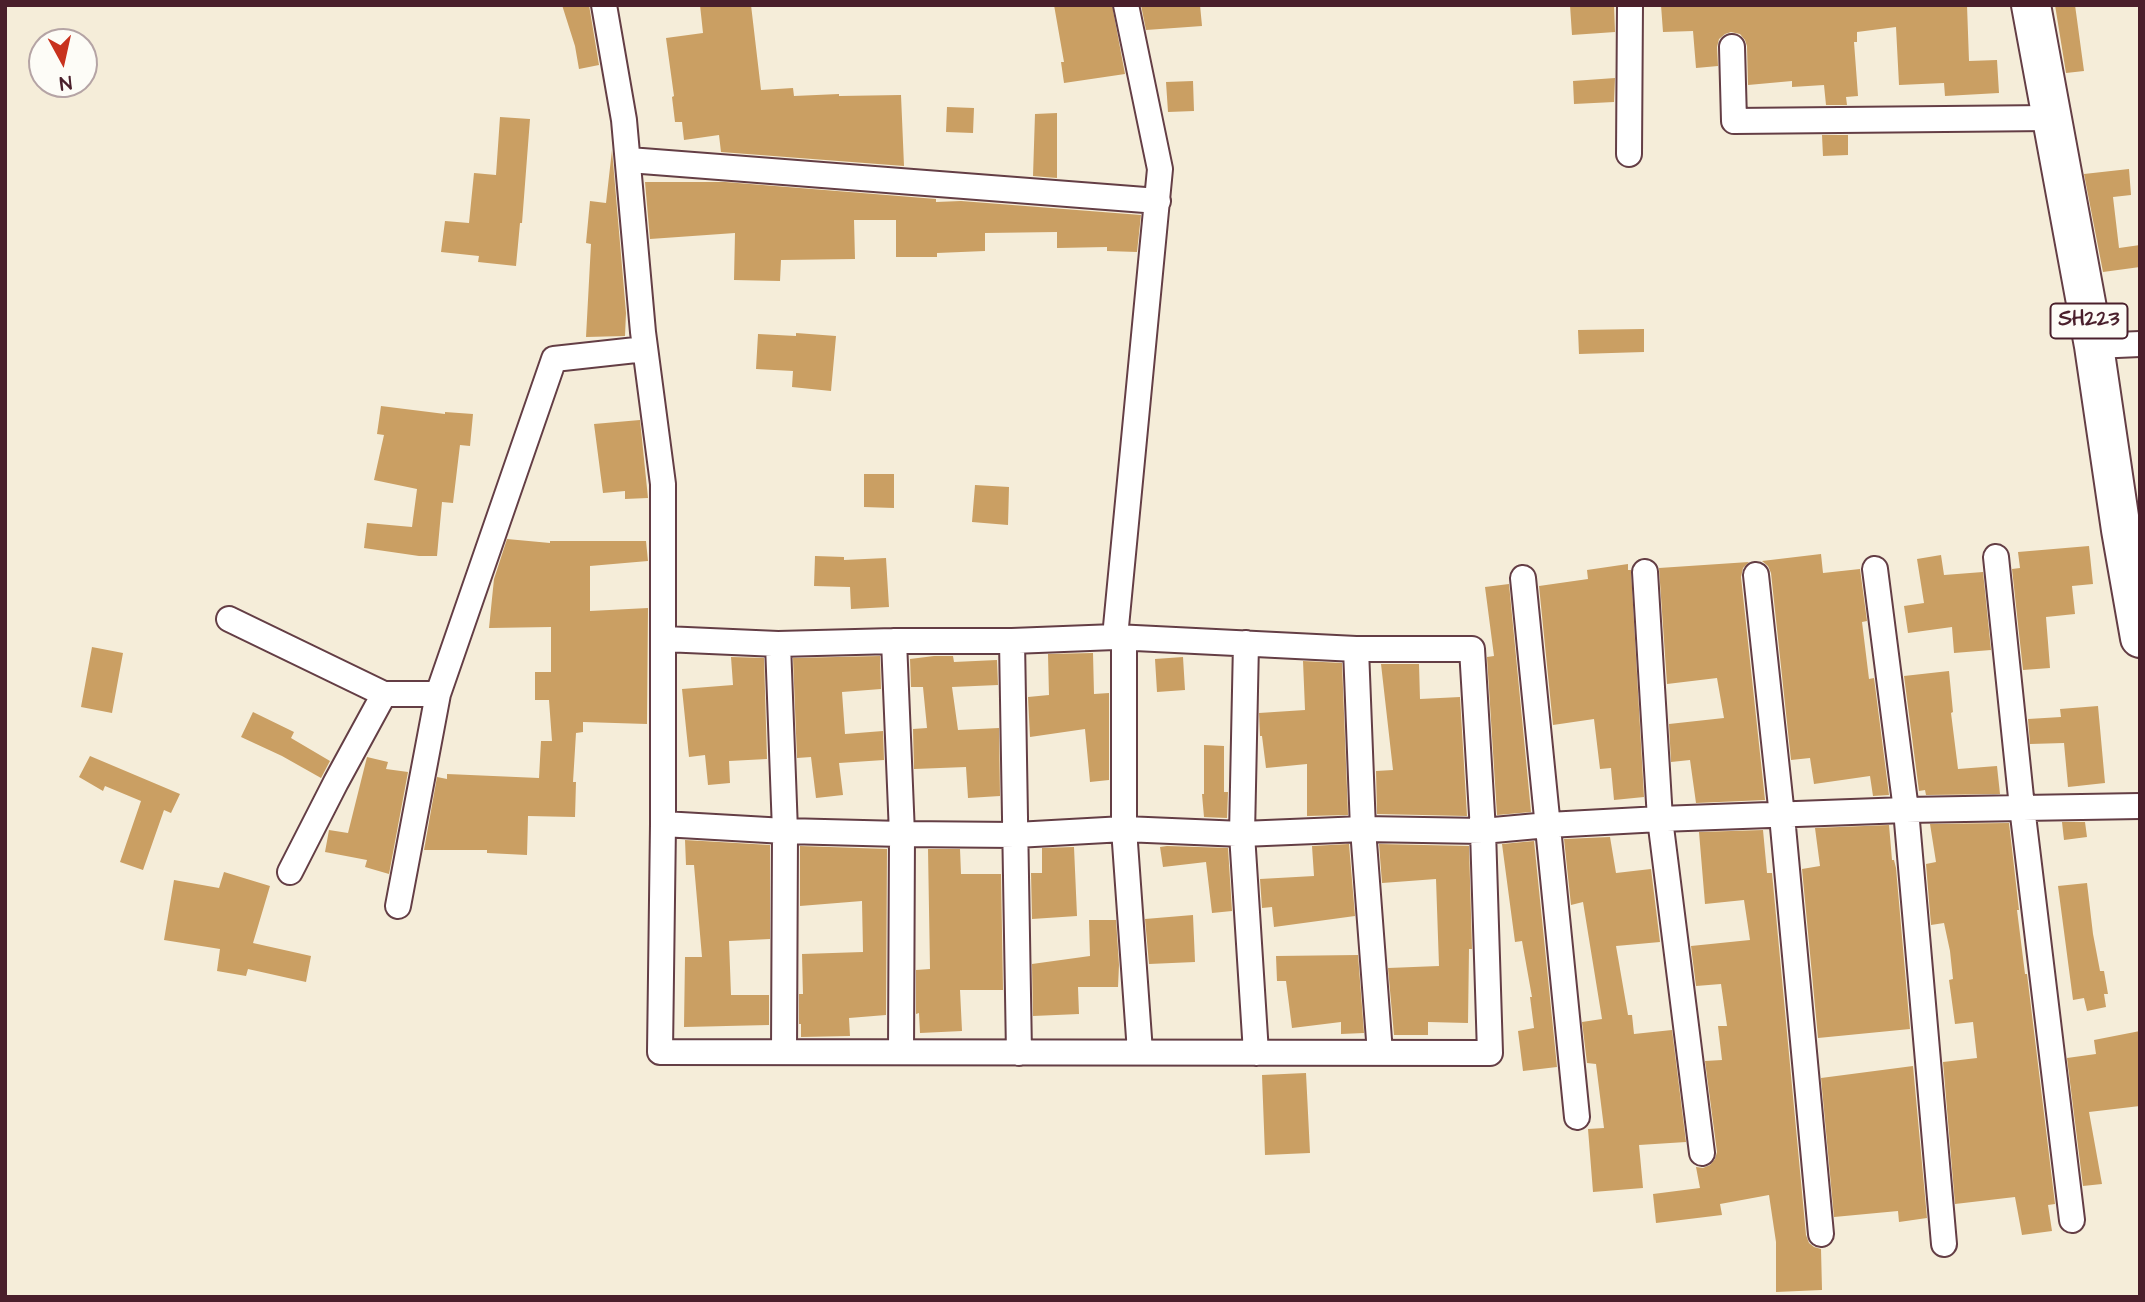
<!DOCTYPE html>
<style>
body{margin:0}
#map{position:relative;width:2145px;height:1302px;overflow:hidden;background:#f5edd9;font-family:"Architects Daughter",sans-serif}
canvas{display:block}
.frame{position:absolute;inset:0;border:7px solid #4a1f2b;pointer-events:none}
.north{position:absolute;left:28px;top:28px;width:70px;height:70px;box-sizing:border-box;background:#fdfcf7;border:2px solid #b5a4a5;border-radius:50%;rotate:172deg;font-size:19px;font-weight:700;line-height:28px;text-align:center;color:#4a1f2b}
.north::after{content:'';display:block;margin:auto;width:24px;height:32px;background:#c8321e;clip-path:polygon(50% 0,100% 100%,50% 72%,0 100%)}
</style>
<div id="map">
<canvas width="2145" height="1302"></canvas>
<div class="frame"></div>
<div class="north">N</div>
</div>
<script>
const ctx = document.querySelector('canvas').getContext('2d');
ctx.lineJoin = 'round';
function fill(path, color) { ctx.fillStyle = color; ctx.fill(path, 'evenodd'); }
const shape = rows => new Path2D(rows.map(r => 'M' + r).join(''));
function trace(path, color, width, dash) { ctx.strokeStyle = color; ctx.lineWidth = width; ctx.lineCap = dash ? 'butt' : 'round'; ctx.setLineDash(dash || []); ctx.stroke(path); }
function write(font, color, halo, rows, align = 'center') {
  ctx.font = font + ' "Architects Daughter",sans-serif'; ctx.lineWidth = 5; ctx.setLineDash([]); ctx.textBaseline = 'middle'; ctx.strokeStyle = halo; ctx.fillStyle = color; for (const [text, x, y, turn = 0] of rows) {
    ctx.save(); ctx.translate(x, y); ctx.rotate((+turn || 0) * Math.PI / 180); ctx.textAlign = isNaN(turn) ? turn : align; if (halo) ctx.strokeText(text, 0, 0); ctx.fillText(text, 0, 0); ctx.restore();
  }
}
const building = shape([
 [562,5,589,5,599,65,579,69,575,46],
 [700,5,751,5,761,90,793,88,794,96,839,94,839,96,901,95,904,166,721,152,719,135,684,140,682,122,675,122,672,97,674,96,666,38,703,33],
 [1054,5,1112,5,1125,74,1064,83,1061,62,1064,62],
 [1141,5,1200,5,1202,26,1146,30],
 [1570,5,1614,5,1615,32,1572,35],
 [1661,5,1721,5,1721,7,1758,5,1967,5,1969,61,1997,60,1999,93,1945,96,1944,83,1899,85,1896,27,1857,32,1857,42,1854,42,1858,96,1846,97,1847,105,1826,105,1824,85,1792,87,1792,81,1748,85,1747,46,1745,40,1740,34,1731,32,1725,34,1719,39,1717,47,1718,66,1696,68,1693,31,1663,32],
 [2055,5,2075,5,2084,71,2066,73],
 [1615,78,1614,102,1574,104,1573,81],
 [1193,81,1194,111,1168,112,1166,82],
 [947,107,974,108,973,133,946,132],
 [1057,113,1057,178,1033,176,1035,114],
 [500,117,530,119,522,223,520,223,516,266,478,262,479,256,441,252,445,221,469,223,474,173,496,175],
 [1822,135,1848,135,1848,155,1823,156],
 [612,150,626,313,625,336,586,337,591,244,586,243,590,201,606,203],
 [2129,169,2131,195,2113,197,2119,248,2140,245,2140,267,2103,272,2084,174],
 [645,182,725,182,936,199,936,202,961,201,1141,215,1137,252,1107,251,1107,247,1057,248,1057,232,985,233,985,251,937,253,937,257,896,257,896,220,854,220,855,259,781,260,780,281,734,280,735,233,650,239],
 [1644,329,1644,352,1579,354,1578,330],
 [796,333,836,336,831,391,792,387,793,371,756,369,758,334,796,336],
 [381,406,445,414,445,412,473,414,470,446,460,445,453,503,442,502,437,556,419,556,364,548,367,523,412,527,417,489,374,480,384,435,377,434],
 [640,420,648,498,625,499,625,491,603,493,594,424],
 [864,474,894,474,894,508,864,507],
 [975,485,1009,487,1008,525,972,522],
 [507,539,550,543,550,541,646,541,648,561,590,566,590,611,648,608,647,724,583,722,583,732,576,733,573,782,576,782,575,817,528,816,527,855,487,853,487,850,424,850,437,777,447,779,447,774,539,778,541,741,552,741,549,700,535,700,535,672,551,672,551,627,489,628,494,579],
 [2089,546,2093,584,2072,586,2075,614,2046,617,2050,668,2023,670,2012,569,2020,568,2018,552],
 [1821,554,1823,573,1860,569,1867,621,1862,622,1869,679,1874,678,1889,795,1873,796,1870,776,1814,784,1810,758,1791,760,1771,573,1768,566,1762,561],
 [1941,555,1944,575,1983,572,1991,650,1954,653,1952,627,1908,633,1904,606,1924,603,1917,559],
 [815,556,844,557,844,560,886,558,889,607,851,609,850,587,814,586],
 [1749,562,1743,568,1741,577,1765,800,1696,803,1690,760,1671,762,1669,724,1724,718,1717,678,1667,684,1659,568],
 [1628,564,1628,570,1631,570,1644,797,1614,800,1611,768,1600,769,1594,719,1553,725,1539,586,1588,579,1587,570],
 [1509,584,1531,812,1497,815,1487,657,1494,656,1485,587],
 [92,647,123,653,112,713,81,707],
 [1093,653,1094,694,1109,693,1109,780,1090,782,1085,729,1030,737,1028,697,1049,695,1048,654],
 [880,656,881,689,842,692,845,734,883,731,884,760,839,763,843,795,816,798,811,757,797,758,793,658],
 [934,656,953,656,954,662,997,660,998,685,952,687,958,730,999,728,1000,796,968,798,966,767,914,769,913,729,927,728,923,687,911,687,910,659],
 [731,657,764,658,767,759,729,761,730,783,708,785,705,755,689,757,682,689,733,685],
 [1183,657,1185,690,1157,692,1155,659],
 [1303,661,1342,663,1348,815,1307,816,1307,764,1266,768,1262,736,1260,736,1259,713,1305,710],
 [1381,664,1419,664,1420,699,1460,697,1467,816,1377,814,1376,771,1393,770],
 [1949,671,1953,712,1951,713,1958,769,1997,766,2000,794,1926,795,1925,790,1919,791,1904,676],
 [2098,706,2105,783,2068,787,2064,743,2030,744,2028,719,2061,717,2060,709],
 [253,712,294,732,291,738,330,761,321,778,282,756,241,737],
 [1204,745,1224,746,1224,792,1228,792,1227,818,1204,817,1202,794,1204,794],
 [90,756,180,794,171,813,164,810,143,870,120,862,141,801,105,786,103,791,79,777],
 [367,757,388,762,386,769,408,772,389,874,365,867,367,860,325,852,329,830,348,833],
 [2062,822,2085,822,2087,837,2064,840],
 [2009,823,2019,910,2017,910,2025,974,2027,974,2055,1204,2048,1205,2052,1231,2022,1235,2015,1197,1955,1204,1943,1062,1977,1058,1973,1022,1955,1024,1949,980,1953,979,1950,951,1944,923,1931,925,1926,864,1936,862,1930,824],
 [1889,825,1892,860,1894,860,1896,868,1910,1029,1818,1038,1802,869,1820,866,1815,828],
 [1763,830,1767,873,1772,873,1806,1235,1809,1243,1814,1247,1821,1249,1822,1290,1776,1292,1776,1242,1769,1195,1720,1204,1722,1215,1656,1223,1653,1194,1700,1188,1696,1167,1703,1168,1710,1165,1715,1159,1717,1152,1705,1061,1722,1060,1718,1026,1727,1026,1721,984,1696,986,1691,946,1750,940,1744,900,1705,904,1699,832],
 [1610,837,1616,873,1651,869,1660,942,1616,946,1628,1015,1632,1015,1634,1034,1672,1030,1686,1142,1639,1145,1643,1188,1593,1192,1588,1129,1604,1128,1596,1064,1587,1063,1582,1022,1602,1019,1583,902,1571,905,1564,839],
 [685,840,770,845,770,939,729,941,731,995,769,995,769,1025,684,1027,685,957,702,957,694,865,686,865],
 [1534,841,1557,1067,1523,1071,1518,1031,1534,1028,1530,997,1532,997,1522,941,1515,942,1502,844],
 [1349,844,1355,916,1274,927,1272,907,1262,908,1260,879,1314,876,1312,846],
 [1379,844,1469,846,1472,949,1469,949,1468,1023,1428,1022,1428,1035,1394,1035,1388,968,1439,966,1436,879,1382,883],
 [800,846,887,849,886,1015,849,1018,850,1036,801,1037,801,1024,799,1024,799,994,803,994,802,954,863,952,862,901,800,906],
 [1167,846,1228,848,1232,911,1212,913,1206,862,1163,867,1160,847],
 [1074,847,1077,916,1032,919,1031,873,1042,873,1042,848],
 [928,849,960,849,961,874,1001,874,1003,990,960,990,962,1031,920,1033,919,1013,916,1014,916,970,930,969],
 [224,872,270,886,253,943,311,956,306,982,248,969,246,976,217,971,220,949,164,940,174,880,219,888],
 [2087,883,2093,934,2100,971,2104,971,2108,994,2104,994,2106,1007,2087,1011,2084,998,2073,1000,2058,886],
 [1193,915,1195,962,1149,964,1145,919],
 [1089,920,1116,920,1119,965,1118,987,1078,987,1079,1014,1033,1016,1032,964,1090,956],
 [1358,955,1364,1033,1341,1034,1341,1022,1292,1028,1286,981,1277,981,1276,956],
 [2140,1031,2140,1106,2089,1112,2102,1184,2083,1186,2067,1058,2096,1054,2094,1040],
 [1913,1066,1927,1218,1899,1222,1898,1211,1834,1217,1821,1078],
 [1306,1073,1310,1153,1265,1155,1262,1075]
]);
const street = shape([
 [604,5,624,120,643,332,663,484,663,824,660,1052,1490,1053,1483,831,1472,649,1356,649,1115,637,1012,641,894,641,778,644,664,639],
 [1732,47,1734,121,2050,118],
 [1629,154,1630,5],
 [629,160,1158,201],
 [2094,346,2140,344],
 [1996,557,2022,807,2072,1220],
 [1875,569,1906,810,1944,1244],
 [1645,572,1660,819,1702,1153],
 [1756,575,1782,816,1821,1234],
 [1523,578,1577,1117],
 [229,619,384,694,438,694],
 [1115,637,1160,169,1126,5],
 [1124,638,1124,829,1140,1052],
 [894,641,902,834,901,1052],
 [1012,641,1019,1053],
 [1246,643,1242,834,1256,1053],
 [778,644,785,831,784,1052],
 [1356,649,1363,829,1380,1053],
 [663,824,785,831,902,834,1016,835,1124,829,1242,834,1363,829,1483,831,1548,825,1660,819,1906,810,2140,806],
 [290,872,336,782,384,694],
 [398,906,438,694,554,359,645,349]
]);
const primary = shape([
 [2031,5,2094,346,2121,530,2140,638]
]);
const shields = [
 [2089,321,77]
];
const shieldNames = [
 ["SH223",2089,321]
];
fill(building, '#ca9f63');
trace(street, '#643e45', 28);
trace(primary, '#643e45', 42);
trace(street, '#fff', 24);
trace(primary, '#fff', 38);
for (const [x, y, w] of shields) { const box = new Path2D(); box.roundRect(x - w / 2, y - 17.5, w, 35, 5); ctx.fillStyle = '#fdfcf7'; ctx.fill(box); trace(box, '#4a1f2b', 2); }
write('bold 21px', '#4a1f2b', null, shieldNames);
</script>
